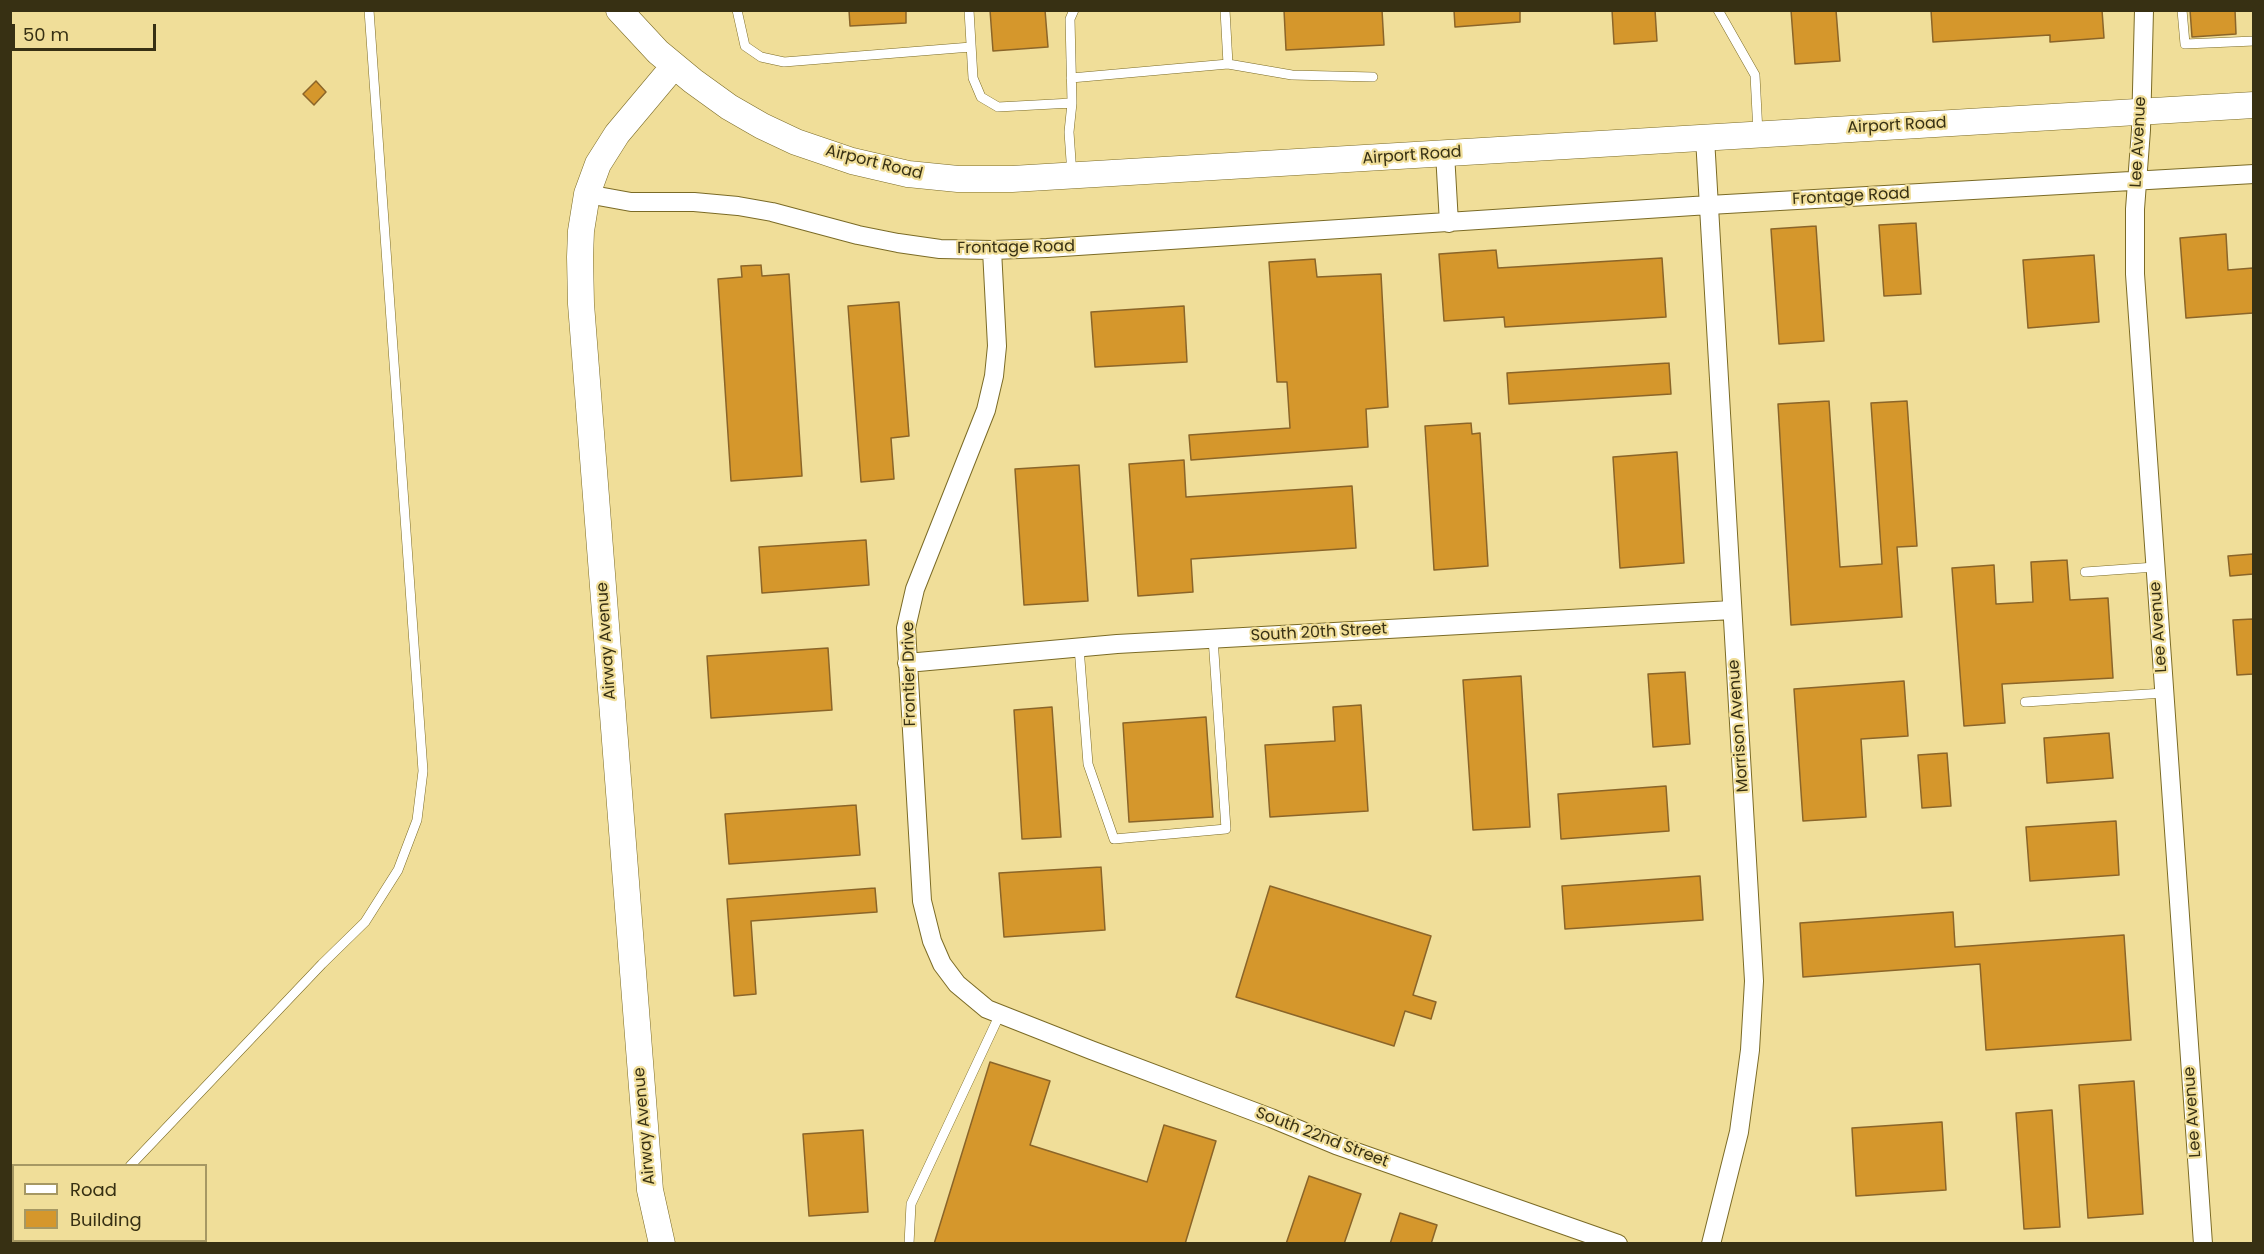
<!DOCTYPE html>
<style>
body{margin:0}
#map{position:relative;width:2264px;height:1254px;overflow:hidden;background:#f0de99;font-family:Poppins,sans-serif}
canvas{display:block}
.frame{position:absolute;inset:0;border:12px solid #373013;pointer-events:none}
.legend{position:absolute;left:12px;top:1164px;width:195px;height:78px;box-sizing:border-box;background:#f0de99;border:2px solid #a69863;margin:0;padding:8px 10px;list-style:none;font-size:18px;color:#373013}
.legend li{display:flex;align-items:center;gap:12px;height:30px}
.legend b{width:30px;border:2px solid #a69863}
.scale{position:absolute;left:12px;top:24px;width:144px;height:27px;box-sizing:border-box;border:3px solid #373013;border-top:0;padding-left:8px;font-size:18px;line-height:21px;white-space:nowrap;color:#373013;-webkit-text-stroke:4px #f0de99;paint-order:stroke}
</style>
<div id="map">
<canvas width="2264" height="1254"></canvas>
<div class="frame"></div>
<ul class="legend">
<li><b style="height:8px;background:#fff"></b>Road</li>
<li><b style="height:16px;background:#d5972c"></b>Building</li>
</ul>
<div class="scale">50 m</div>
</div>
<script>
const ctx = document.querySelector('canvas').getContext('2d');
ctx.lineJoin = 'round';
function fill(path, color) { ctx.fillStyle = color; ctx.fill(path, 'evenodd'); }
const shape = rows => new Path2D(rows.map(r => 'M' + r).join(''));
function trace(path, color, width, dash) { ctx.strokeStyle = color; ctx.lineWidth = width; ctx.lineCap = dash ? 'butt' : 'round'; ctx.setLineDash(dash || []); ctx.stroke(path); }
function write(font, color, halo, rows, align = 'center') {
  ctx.font = font + ' Poppins,sans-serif'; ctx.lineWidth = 4.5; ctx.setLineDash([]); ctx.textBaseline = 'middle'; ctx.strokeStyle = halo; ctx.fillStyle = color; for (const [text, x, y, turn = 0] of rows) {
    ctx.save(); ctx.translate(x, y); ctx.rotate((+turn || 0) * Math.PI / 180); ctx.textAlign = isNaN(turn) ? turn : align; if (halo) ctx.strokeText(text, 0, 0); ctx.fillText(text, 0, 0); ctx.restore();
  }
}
const building = shape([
 [849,10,906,10,906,23,850,26,849,10],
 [990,10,1045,10,1048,47,993,51,990,10],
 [1284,10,1382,10,1384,45,1286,50,1284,10],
 [1454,10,1520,10,1520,22,1455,27,1454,10],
 [1612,10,1655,10,1657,41,1614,44,1612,10],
 [1791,10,1836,10,1840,61,1795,64,1791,10],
 [1931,10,2102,10,2104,38,2050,42,2050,35,1933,42,1931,10],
 [2190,10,2235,10,2236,34,2192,37,2190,10],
 [316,81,326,92,314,105,303,94,316,81],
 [1916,223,1921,294,1884,296,1879,225,1916,223],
 [1816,226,1824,341,1779,344,1771,229,1816,226],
 [2226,234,2228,270,2253,268,2253,313,2186,318,2180,238,2226,234],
 [1496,250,1498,268,1662,258,1666,317,1505,327,1504,317,1444,321,1439,254,1496,250],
 [2094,255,2099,322,2028,328,2023,260,2094,255],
 [1315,259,1317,277,1381,274,1388,407,1366,409,1368,447,1191,460,1189,435,1290,428,1287,382,1277,382,1269,262,1315,259],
 [761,265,762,276,789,274,802,476,731,481,718,279,742,277,741,266,761,265],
 [899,302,909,436,891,438,894,479,861,482,848,306,899,302],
 [1184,306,1187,362,1095,367,1091,312,1184,306],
 [1669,363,1671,394,1509,404,1507,373,1669,363],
 [1829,401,1840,567,1882,564,1871,403,1907,401,1917,546,1897,547,1902,617,1791,625,1778,404,1829,401],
 [1471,423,1472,434,1480,433,1488,566,1434,570,1425,426,1471,423],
 [1677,452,1684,563,1620,568,1613,457,1677,452],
 [1184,460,1186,497,1352,486,1356,548,1191,559,1193,592,1138,596,1129,464,1184,460],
 [1079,465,1088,601,1024,605,1015,469,1079,465],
 [866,540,869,585,762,593,759,547,866,540],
 [2253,554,2253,574,2230,576,2228,556,2253,554],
 [2067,560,2070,600,2108,598,2113,678,2002,684,2005,723,1964,726,1952,568,1994,565,1996,604,2033,602,2031,562,2067,560],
 [2253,619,2253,674,2237,675,2233,620,2253,619],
 [828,648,832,710,711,718,707,656,828,648],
 [1685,672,1690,744,1653,747,1648,674,1685,672],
 [1521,676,1530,827,1473,830,1463,680,1521,676],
 [1904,681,1908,736,1861,739,1866,817,1803,821,1794,689,1904,681],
 [1361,705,1368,811,1270,817,1265,745,1335,741,1333,707,1361,705],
 [1052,707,1061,837,1022,839,1014,710,1052,707],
 [1206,717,1213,817,1129,822,1123,723,1206,717],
 [2109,733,2113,778,2047,783,2044,738,2109,733],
 [1947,753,1951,806,1922,808,1918,755,1947,753],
 [1666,786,1669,831,1561,839,1558,794,1666,786],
 [856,805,860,855,729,864,725,814,856,805],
 [2116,821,2119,875,2030,881,2026,827,2116,821],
 [1101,867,1105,930,1004,937,999,873,1101,867],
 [1700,876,1703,920,1565,929,1562,886,1700,876],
 [1270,886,1431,936,1413,995,1436,1002,1431,1019,1405,1011,1394,1046,1236,997,1270,886],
 [875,888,877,912,751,921,756,994,734,996,727,899,875,888],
 [1953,912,1955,947,2124,935,2131,1040,1986,1050,1980,964,1803,977,1800,923,1953,912],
 [990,1062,1050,1081,1030,1145,1147,1182,1164,1125,1216,1141,1185,1244,934,1244,990,1062],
 [2134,1081,2143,1214,2088,1218,2079,1085,2134,1081],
 [2052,1110,2060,1227,2024,1229,2016,1113,2052,1110],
 [1942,1122,1946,1190,1856,1196,1852,1128,1942,1122],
 [863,1130,868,1212,809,1216,803,1134,863,1130],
 [1309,1176,1361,1194,1344,1244,1286,1244,1309,1176],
 [1400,1213,1437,1225,1431,1244,1390,1244,1400,1213]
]);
const lane = shape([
 [737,10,745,46,761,57,784,62,971,47],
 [969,10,973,78,981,97,998,107,1072,103],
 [1718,10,1755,75,1758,133],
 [2182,10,2185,44,2254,41],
 [1228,64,1292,75,1373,77],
 [1071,78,1228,64,1225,10],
 [1072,175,1069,132,1072,103,1070,19,1074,10],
 [2085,572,2155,567],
 [1079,647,1088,764,1114,839,1226,829,1213,638],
 [2025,702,2164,693],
 [130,1166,322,964,365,922,398,870,417,820,423,771,369,10],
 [56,1244,59,1240],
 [909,1244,911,1204,1000,1014]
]);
const street = shape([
 [2144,10,2141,130,2135,209,2135,274,2203,1244],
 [1705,138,1754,981,1750,1050,1739,1132,1711,1244],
 [1445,153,1449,223],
 [587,194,631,202,694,202,738,206,772,212,858,235,898,243,940,249,992,250,1047,248,1709,205,2254,174],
 [992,250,997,346,994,376,986,410,915,589,906,628,922,901,932,941,942,964,957,984,987,1009,1091,1050,1271,1118,1336,1145,1618,1244],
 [907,663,1117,644,1732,610]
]);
const secondary = shape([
 [619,10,658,52,693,81,729,107,762,126,796,142,852,161,908,174,958,179,1012,179,2254,105],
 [662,1244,650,1190,581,304,580,257,581,231,587,194,598,164,617,134,674,66]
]);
const streetNames = [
 ["Airport Road",1897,126,-3],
 ["Lee Avenue",2139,142,-87],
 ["Airport Road",1412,156,-4],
 ["Airport Road",874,163,14],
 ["Frontage Road",1851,197,-3],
 ["Frontage Road",1016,248,-1],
 ["Lee Avenue",2159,627,-94],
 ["South 20th Street",1319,633,-3],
 ["Airway Avenue",607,641,-94],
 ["Frontier Drive",910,674,-91],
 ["Morrison Avenue",1739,726,-94],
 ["Lee Avenue",2193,1112,-94],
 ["Airway Avenue",645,1126,-95],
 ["South 22nd Street",1322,1138,21]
];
fill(building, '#d5972c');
trace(building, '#8b6529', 1.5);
trace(lane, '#7b6b26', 10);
trace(street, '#7b6b26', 20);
trace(secondary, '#7b6b26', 27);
trace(lane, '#fff', 9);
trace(street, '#fff', 18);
trace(secondary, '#fff', 26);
write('16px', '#373013', '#f0de99', streetNames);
</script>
